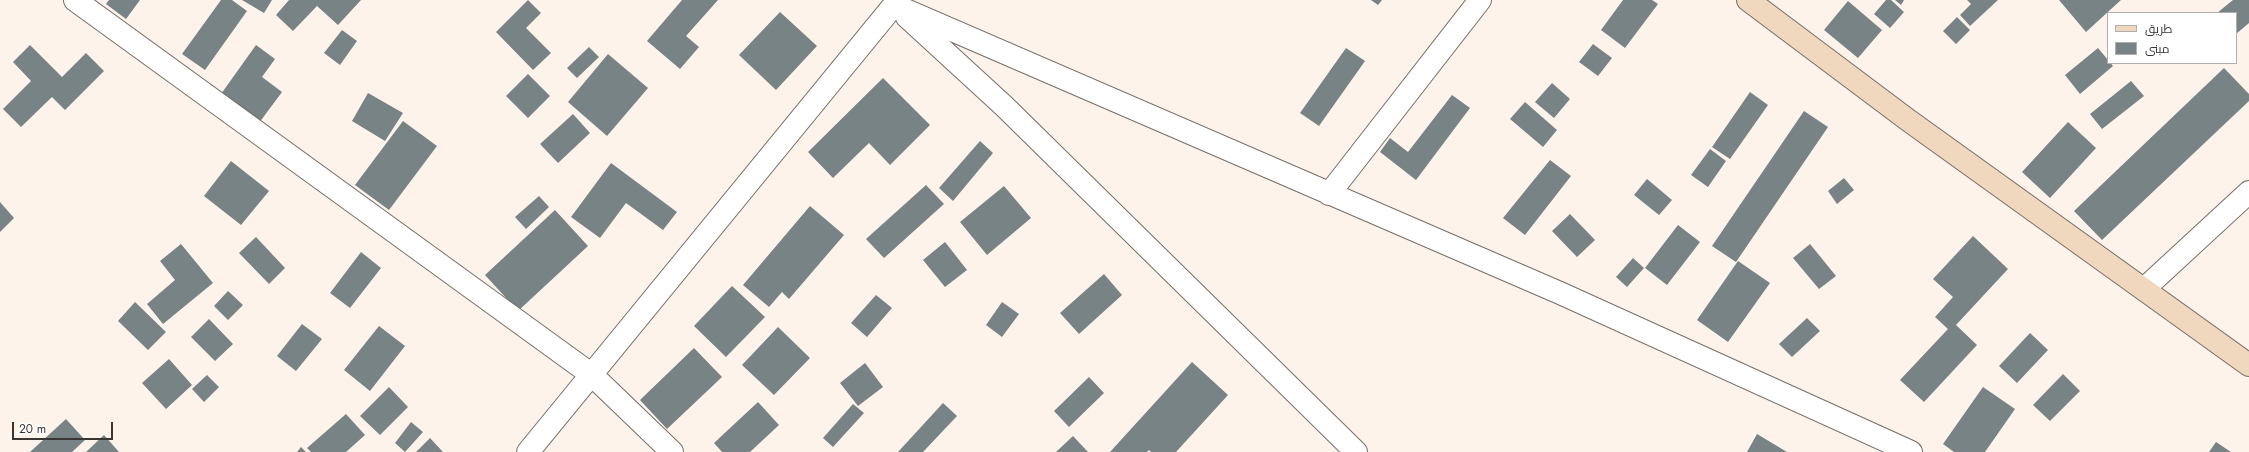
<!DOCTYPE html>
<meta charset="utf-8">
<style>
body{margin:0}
#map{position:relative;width:2249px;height:452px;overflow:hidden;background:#fdf3eb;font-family:Jost,Cairo,sans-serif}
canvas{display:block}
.legend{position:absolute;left:2107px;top:12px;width:130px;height:52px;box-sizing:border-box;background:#fff;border:1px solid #b0afad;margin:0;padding:5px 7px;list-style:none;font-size:12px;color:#393633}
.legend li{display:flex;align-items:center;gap:8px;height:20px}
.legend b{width:20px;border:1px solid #b0afad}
.scale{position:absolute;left:12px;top:422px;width:101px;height:18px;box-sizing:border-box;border:2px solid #393633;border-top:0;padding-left:5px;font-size:12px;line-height:14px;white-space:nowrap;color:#393633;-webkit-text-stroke:3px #fff;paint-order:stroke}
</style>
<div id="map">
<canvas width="2249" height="452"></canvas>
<ul class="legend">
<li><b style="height:5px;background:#f0d8be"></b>طريق</li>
<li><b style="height:11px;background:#778384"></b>مبنى</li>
</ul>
<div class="scale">20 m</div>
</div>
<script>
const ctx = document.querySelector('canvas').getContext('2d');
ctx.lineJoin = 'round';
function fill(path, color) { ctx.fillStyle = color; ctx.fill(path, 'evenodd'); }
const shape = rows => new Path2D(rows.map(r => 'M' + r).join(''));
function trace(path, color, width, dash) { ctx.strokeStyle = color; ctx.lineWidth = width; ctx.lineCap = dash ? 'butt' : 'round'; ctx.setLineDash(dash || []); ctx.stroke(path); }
const building = shape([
 [109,0,140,0,126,19,106,4],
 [221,0,232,0,247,11,205,70,182,54],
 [242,0,272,0,264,13],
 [289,0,361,0,338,25,317,6,293,31,276,15],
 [528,0,541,13,526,28,551,53,533,70,496,32],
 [682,0,718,0,686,36,699,47,680,69,647,41],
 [1371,0,1382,0,1378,5],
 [1623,0,1652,0,1658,4,1625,48,1601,30],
 [1886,0,1891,0,1904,12,1890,28,1874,14],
 [1895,0,1904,0,1901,5],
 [1967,0,1998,0,1970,26,1960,15,1971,4],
 [2059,0,2121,0,2086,32],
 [2233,0,2249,0,2249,23,2236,34,2236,13,2217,13],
 [1848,1,1882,30,1858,58,1824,30],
 [780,12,817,46,776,90,739,55],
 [1957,17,1970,30,1956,44,1943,31],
 [342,30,357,41,340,65,324,53],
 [1593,44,1612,58,1598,76,1579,62],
 [30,45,62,77,86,53,104,71,65,110,52,97,21,127,3,109,31,81,13,62],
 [256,45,275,59,262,77,282,92,259,123,221,94],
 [589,47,599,57,577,78,567,68],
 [1346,48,1365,61,1319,126,1300,113],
 [2098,48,2113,66,2080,94,2065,75],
 [608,54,648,88,607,136,568,102],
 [2224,68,2249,94,2249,101,2102,240,2074,211],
 [528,74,550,96,528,118,506,96],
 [883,78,930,125,890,165,869,143,833,178,808,152],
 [2131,81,2144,96,2102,129,2090,114],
 [1552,83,1570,99,1554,118,1535,102],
 [1750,92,1768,105,1730,159,1712,147],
 [368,93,403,113,385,141,352,121],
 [1452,95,1470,108,1416,180,1380,152,1390,138,1408,152],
 [1525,102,1557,130,1543,147,1510,119],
 [1804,111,1828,127,1736,262,1712,246],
 [573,114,590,133,558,163,540,144],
 [403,121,437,146,389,210,355,185],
 [2068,122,2096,148,2050,198,2022,172],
 [980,141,993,153,953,201,939,188],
 [1710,149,1726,161,1708,187,1691,175],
 [1550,160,1571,176,1525,235,1503,218],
 [231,161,269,191,241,225,204,196],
 [611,163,677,212,663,230,626,203,600,238,571,217],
 [1844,178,1854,190,1837,204,1828,191],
 [1647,179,1672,200,1659,215,1634,195],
 [926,185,944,204,884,258,866,239],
 [1004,186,1031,218,987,255,960,222],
 [539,196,549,207,526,229,515,217],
 [0,202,14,218,0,232],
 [810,206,844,235,789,299,782,292,769,307,743,285],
 [555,210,588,246,518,311,485,275],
 [1570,214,1595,240,1577,257,1552,231],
 [1678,225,1700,242,1667,285,1645,268],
 [1973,236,2008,269,1956,325,1977,345,1924,402,1900,380,1948,329,1935,317,1953,297,1933,279],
 [256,237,285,268,269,284,239,253],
 [945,242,967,270,945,287,923,260],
 [181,244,213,283,163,324,147,304,175,280,160,261],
 [1810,244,1836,276,1819,289,1793,258],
 [361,252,381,268,350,308,330,293],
 [1633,258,1644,268,1627,287,1616,277],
 [1738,261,1770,283,1728,342,1697,320],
 [1104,274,1122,295,1079,334,1060,313],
 [732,286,765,317,726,357,694,326],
 [228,291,243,305,228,320,214,306],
 [876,295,892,308,867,337,851,323],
 [135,302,166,332,148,350,118,321],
 [1002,302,1019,314,1002,337,986,325],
 [1807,318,1820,331,1792,357,1779,344],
 [209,319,233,344,215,361,191,337],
 [302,324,322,339,296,371,277,356],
 [379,326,405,346,370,391,344,370],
 [778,327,810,358,774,395,742,365],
 [2030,333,2048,350,2017,383,1999,366],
 [694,348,722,377,667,429,640,400],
 [169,359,192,385,166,409,142,383],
 [1192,362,1228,395,1176,452,1151,452,1149,450,1147,452,1110,452],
 [865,363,883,387,858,406,840,383],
 [2063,374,2080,391,2050,421,2033,405],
 [207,375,219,387,204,402,192,389],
 [1089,377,1104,393,1069,427,1054,411],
 [389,387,408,407,380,435,360,416],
 [1983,387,2015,409,1985,452,1954,452,1943,444],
 [758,402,779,425,750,452,722,452,714,443],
 [943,403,957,416,923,452,898,452],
 [853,404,864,413,833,447,823,438],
 [346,414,365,435,346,452,311,452,307,448],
 [66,419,85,440,72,452,30,452],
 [411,422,423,432,405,452,395,443],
 [1757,434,1787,452,1747,452],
 [104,435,119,452,86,452],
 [1073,436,1088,452,1056,452],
 [430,438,443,452,416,452],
 [2216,442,2231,452,2209,452],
 [301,447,306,452,297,452]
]);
const street = shape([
 [75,0,592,375,672,452],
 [907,17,1004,106,1356,452],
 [1329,194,1480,0],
 [2144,289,2249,192],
 [528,452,894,5,1560,293,1911,452]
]);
const secondary = shape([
 [1748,0,1908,120,2249,365]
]);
fill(building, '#778384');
trace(street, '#766e67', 24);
trace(secondary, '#766e67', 24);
trace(street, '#fff', 22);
trace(secondary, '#f0d8be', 22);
</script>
